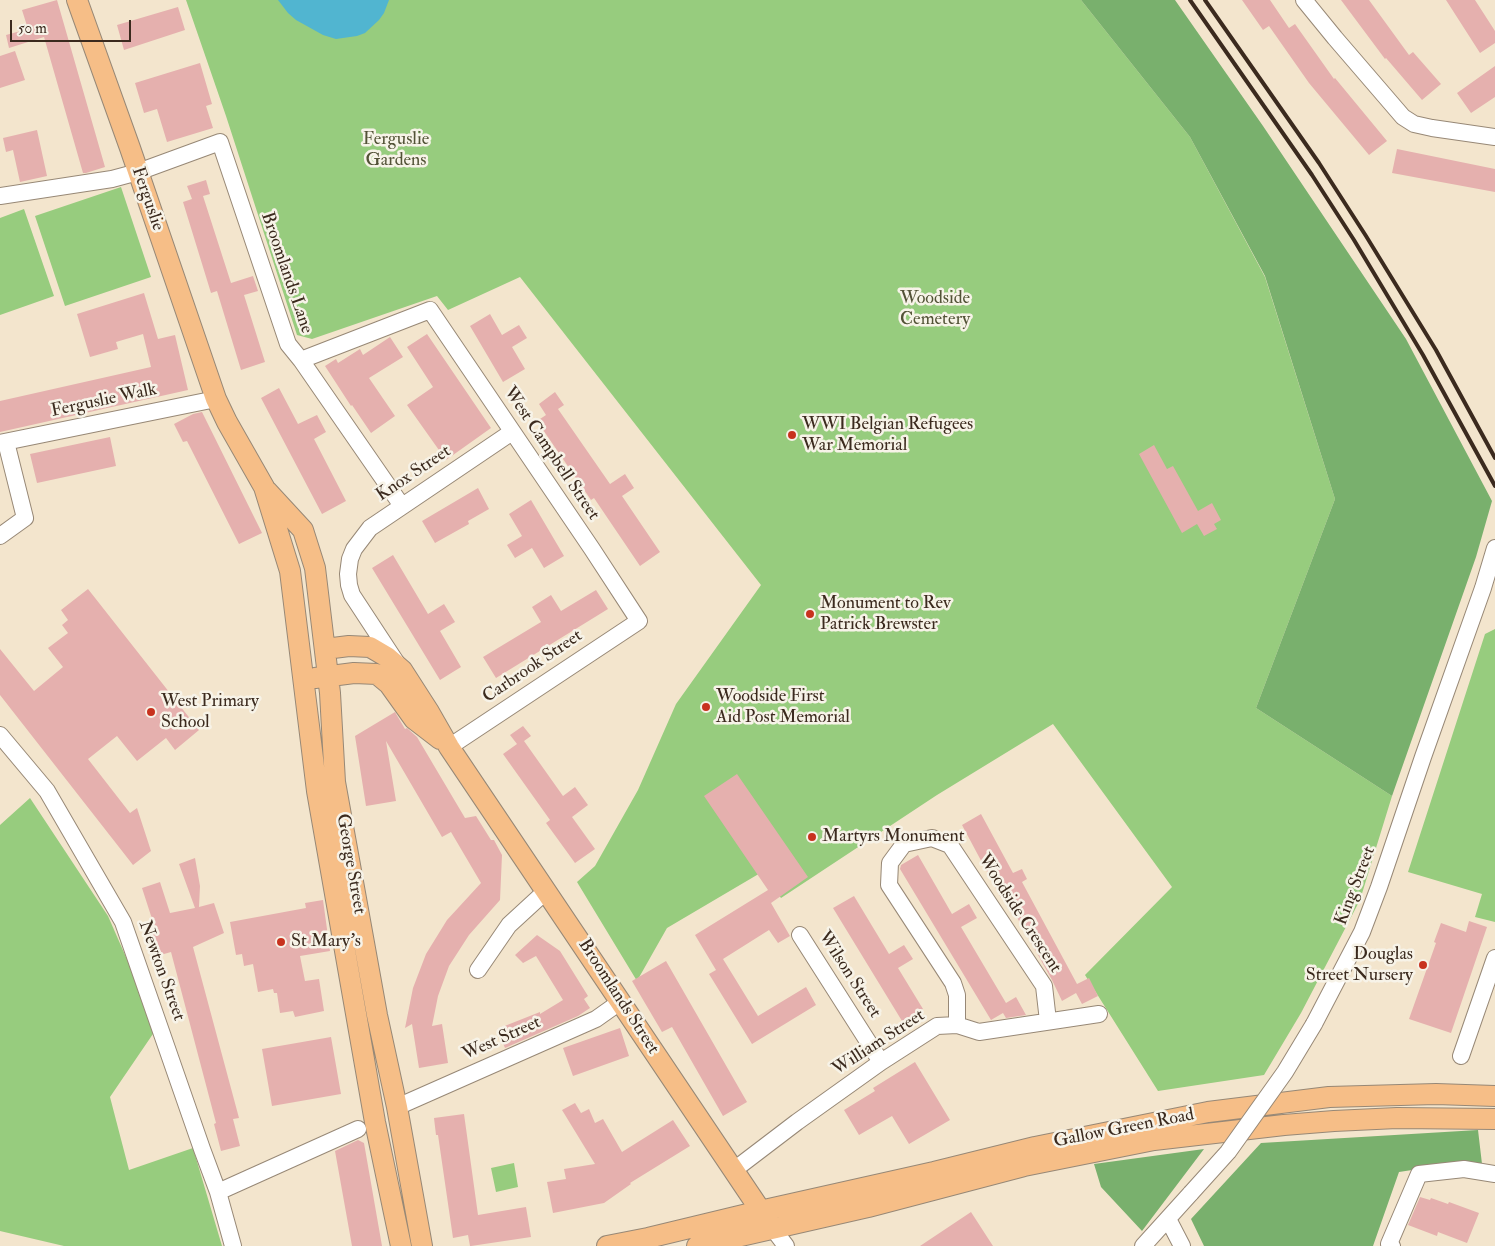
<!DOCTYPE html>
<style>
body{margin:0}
#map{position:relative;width:1495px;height:1246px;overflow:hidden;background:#f3e5cd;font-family:"IM FELL Double Pica",serif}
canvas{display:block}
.scale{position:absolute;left:10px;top:20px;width:121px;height:22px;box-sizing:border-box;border:2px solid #3b2a1e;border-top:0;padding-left:6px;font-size:15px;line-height:18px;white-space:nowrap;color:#3b2a1e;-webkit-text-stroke:4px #f7f3e8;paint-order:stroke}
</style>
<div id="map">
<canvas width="1495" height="1246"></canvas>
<div class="scale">50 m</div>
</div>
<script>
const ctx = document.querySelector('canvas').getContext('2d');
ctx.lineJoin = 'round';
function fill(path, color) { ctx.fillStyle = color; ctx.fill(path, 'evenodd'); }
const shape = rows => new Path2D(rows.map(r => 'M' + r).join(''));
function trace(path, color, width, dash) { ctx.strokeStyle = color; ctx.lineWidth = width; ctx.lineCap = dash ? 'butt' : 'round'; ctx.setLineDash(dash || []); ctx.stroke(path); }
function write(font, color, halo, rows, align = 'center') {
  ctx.font = font + ' "IM FELL Double Pica",serif'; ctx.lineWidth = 5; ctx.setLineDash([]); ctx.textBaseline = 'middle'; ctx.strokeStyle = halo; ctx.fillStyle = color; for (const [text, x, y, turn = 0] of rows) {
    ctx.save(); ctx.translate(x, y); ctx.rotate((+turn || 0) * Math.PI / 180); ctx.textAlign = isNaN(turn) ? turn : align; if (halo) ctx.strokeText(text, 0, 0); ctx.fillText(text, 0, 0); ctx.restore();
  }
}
const green = shape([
 [186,0,1081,0,1190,137,1265,277,1335,499,1256,708,1392,796,1360,900,1301,1013,1264,1075,1158,1091,1085,975,1172,887,1053,724,937,795,781,898,762,872,667,928,637,981,577,882,595,866,638,790,676,704,761,585,520,277,448,310,437,296,312,339,297,335,226,116],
 [121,187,151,277,65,306,35,216],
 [24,209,54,296,0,315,0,218],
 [1495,629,1495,922,1475,917,1482,894,1408,872,1485,634],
 [30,798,108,916,157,1028,110,1097,129,1170,193,1148,222,1246,64,1246,0,1231,0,825],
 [514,1163,518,1187,496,1192,491,1168]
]);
const forest = shape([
 [1081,0,1175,0,1263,126,1406,339,1492,501,1476,557,1392,796,1256,708,1335,499,1265,276,1190,137],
 [1478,1130,1482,1164,1451,1164,1399,1172,1373,1246,1204,1246,1191,1219,1261,1143],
 [1204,1149,1142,1231,1101,1187,1094,1164]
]);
const water = shape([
 [278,0,389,0,384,13,379,20,365,33,357,36,336,39,323,35,296,20,288,13]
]);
const building = shape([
 [57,0,105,167,86,173,83,173,44,37,9,48,6,35,28,29,22,10],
 [1242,0,1270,0,1289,28,1295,24,1334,79,1335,78,1387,141,1369,155,1309,83,1269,26,1263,30],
 [1341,0,1369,0,1409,55,1413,52,1441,84,1422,100,1386,58,1385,59],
 [1446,0,1475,0,1495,31,1495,43,1480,53],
 [178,7,185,30,124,50,117,25],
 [15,51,25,80,0,88,0,56],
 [200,63,212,104,206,106,213,128,167,142,157,109,144,113,135,83],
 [1495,66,1495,97,1471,113,1457,93],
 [37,130,47,176,20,182,13,150,6,152,3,138],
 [1397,149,1495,169,1495,192,1392,173],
 [206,180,210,194,203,196,231,283,253,276,258,291,244,295,265,362,241,370,217,291,211,293,183,202,192,199,187,186],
 [144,293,158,339,175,335,188,390,0,432,0,401,151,367,143,334,116,342,118,349,90,357,77,314],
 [490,314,502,335,519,325,527,338,512,347,525,369,503,382,470,326],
 [427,334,491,428,446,460,407,405,433,387,407,347],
 [390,337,403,357,369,378,395,416,371,433,352,405,351,406,325,366,336,359,338,363,360,349,363,355],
 [279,388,298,424,317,415,326,432,314,439,346,501,322,514,261,398],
 [555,392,564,405,558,409,610,484,625,474,634,488,622,496,660,552,640,566,594,498,591,500,537,421,546,415,539,404],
 [202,412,262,533,239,544,187,441,183,442,174,424,193,414],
 [110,437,116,466,37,483,30,454],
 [1154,445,1167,469,1173,466,1198,511,1212,503,1221,520,1214,524,1217,529,1204,536,1197,524,1182,533,1139,454],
 [478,488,489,509,468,521,469,524,435,543,422,521],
 [531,500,564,556,544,568,532,548,515,558,507,545,522,536,509,514],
 [393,555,428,614,444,604,455,622,440,631,461,667,440,680,372,568],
 [88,589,199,730,175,750,166,738,137,761,117,736,88,759,130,813,137,808,151,851,133,865,0,695,0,649,34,691,63,667,48,648,68,633,62,625,68,620,61,610],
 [596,590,608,609,496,678,483,657,541,622,532,607,551,595,561,611],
 [395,712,405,729,407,728,417,737,465,818,476,816,491,840,494,840,502,855,500,900,469,935,449,966,438,996,432,1026,442,1024,448,1063,419,1068,412,1024,405,1028,413,988,426,954,447,920,481,883,451,832,442,837,386,741,396,801,366,806,355,736],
 [523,726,531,736,524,741,563,796,575,787,588,805,572,817,595,849,575,863,546,823,550,820,503,754,517,744,510,735],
 [737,774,808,877,771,903,790,936,778,943,769,930,723,959,758,1016,806,987,816,1005,752,1044,709,974,716,970,695,935,768,890,704,796],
 [981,814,1013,873,1022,869,1027,879,1022,882,1077,984,1089,978,1098,996,1082,1004,1076,993,1062,1001,1052,980,1005,896,1001,898,962,825],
 [918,855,952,914,969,904,977,918,961,927,1006,1003,1016,997,1026,1015,1006,1018,1003,1013,991,1020,900,869,901,865],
 [195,858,200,886,199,907,214,903,224,933,193,947,239,1118,233,1119,240,1146,221,1151,214,1124,216,1123,171,952,157,956,148,927,154,925,142,888,160,882,170,913,195,908,179,864],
 [854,896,889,954,904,945,913,959,898,968,923,1009,902,1021,833,908],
 [323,900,330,951,300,956,305,981,319,979,324,1011,295,1017,293,1011,280,1013,277,993,274,993,273,989,258,992,253,964,244,966,242,954,236,955,230,922,306,908,305,903],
 [1469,921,1487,927,1451,1033,1409,1019,1436,943,1434,942,1441,923,1466,932],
 [537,935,560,951,588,996,584,999,590,1008,578,1016,505,1048,497,1029,540,1012,540,1014,563,1000,536,956,523,963,515,955],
 [666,961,747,1102,723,1116,672,1027,662,1032,632,981],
 [620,1028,629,1056,573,1076,563,1048],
 [331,1037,341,1094,272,1106,262,1049],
 [915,1062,950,1120,909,1144,892,1116,859,1135,844,1110,875,1091,873,1088],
 [575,1103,581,1113,589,1109,595,1123,603,1119,622,1152,673,1120,690,1146,630,1183,631,1184,604,1203,553,1213,547,1182,566,1179,564,1169,595,1164,562,1110],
 [464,1114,478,1215,526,1207,531,1237,471,1246,470,1246,468,1235,453,1238,438,1135,436,1135,434,1118],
 [358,1140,364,1143,382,1246,352,1246,335,1151],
 [1420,1197,1430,1200,1431,1198,1448,1204,1449,1202,1479,1213,1467,1243,1438,1232,1437,1236,1408,1225],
 [971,1212,993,1246,920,1246]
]);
const minor = shape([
 [1304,0,1335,38,1403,117,1414,124,1432,128,1495,137],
 [0,196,112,179,138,172,220,142,288,344,301,360,402,506],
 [301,360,430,310,592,549,639,621,449,747],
 [0,443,216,399],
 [0,536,25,518,6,442],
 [396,662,352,595,349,585,348,574,350,559,354,549,370,528,512,432],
 [0,735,47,791,123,922,202,1149,218,1192,233,1246],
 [800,935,881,1062],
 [478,970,509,925,546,891],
 [1314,1024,1362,932,1379,887,1423,757,1483,588,1495,548],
 [957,1025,957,995,953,983,889,885,890,863,904,844,932,838,950,845,1044,986,1048,1021],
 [1461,1056,1495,958],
 [397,1107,596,1019,620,1002],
 [734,1170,797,1122,881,1062,937,1026,957,1025,979,1032,1099,1014],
 [218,1192,358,1129],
 [1168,1219,1182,1246],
 [774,1230,786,1246],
 [1143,1246,1191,1193],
 [1392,1246,1389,1244,1419,1174,1464,1169,1495,1174]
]);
const major = shape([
 [77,0,130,148,216,399,227,422,264,487,290,571,317,791,375,1122,401,1246],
 [267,491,303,530,315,568,330,693,335,782,377,1015,397,1107,422,1246],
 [325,649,349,646,370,647,387,657,402,670,429,712,449,747,767,1220],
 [315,678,354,673,377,674,389,684,414,719,440,739],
 [607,1246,648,1238,760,1211,934,1172,1035,1147,1208,1112,1329,1097,1436,1094,1495,1096],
 [697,1246,868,1207,1024,1166,1154,1140,1284,1125,1334,1121,1397,1118,1495,1119]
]);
const rail = shape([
 [1190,0,1312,175,1354,240,1423,355,1495,486],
 [1205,0,1319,163,1366,236,1436,350,1495,458]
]);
const minorBridge = shape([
 [1191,1193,1228,1152,1285,1072,1314,1024]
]);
const markers = [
 [792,435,5,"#c8321e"],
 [810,614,5,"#c8321e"],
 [706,707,5,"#c8321e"],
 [151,712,5,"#c8321e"],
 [812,837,5,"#c8321e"],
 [281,942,5,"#c8321e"],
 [1423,965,5,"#c8321e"]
];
const parkNames = [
 ["Ferguslie",396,140],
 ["Gardens",396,161],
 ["Woodside",935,299],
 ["Cemetery",935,320]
];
const streetNames = [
 ["Ferguslie",147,199,71],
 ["Broomlands Lane",286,273,71],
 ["Ferguslie Walk",104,401,-12],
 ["West Campbell Street",551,454,56],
 ["Knox Street",414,474,-34],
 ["Carbrook Street",533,667,-34],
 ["George Street",350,864,80],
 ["King Street",1356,886,-69],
 ["Woodside Crescent",1019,914,57],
 ["Newton Street",161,971,70],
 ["Wilson Street",849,975,57],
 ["Broomlands Street",618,997,57],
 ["West Street",502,1039,-24],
 ["William Street",879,1043,-33],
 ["Gallow Green Road",1124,1129,-11]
];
const poiNames = [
 ["WWI Belgian Refugees",802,425],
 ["War Memorial",802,446],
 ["Monument to Rev",820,604],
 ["Patrick Brewster",820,625],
 ["Woodside First",716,697],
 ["Aid Post Memorial",716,718],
 ["West Primary",161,702],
 ["School",161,723],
 ["Martyrs Monument",822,837],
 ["St Mary's",291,942],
 ["Douglas",1413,955,"right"],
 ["Street Nursery",1413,976,"right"]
];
fill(green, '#97cc7e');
fill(forest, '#79b06d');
fill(water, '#51b5d0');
fill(building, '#e5b0ae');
trace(minor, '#978876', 18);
trace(major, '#978876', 22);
trace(minor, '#fff', 16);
trace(major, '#f6be87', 20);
trace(rail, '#3b2a1e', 4);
trace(minorBridge, '#978876', 18, []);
trace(minorBridge, '#fff', 16);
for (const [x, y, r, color] of markers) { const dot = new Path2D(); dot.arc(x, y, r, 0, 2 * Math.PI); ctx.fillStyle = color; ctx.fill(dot); trace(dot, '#f7f3e8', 2); }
write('18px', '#525236', '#f7f3e8', parkNames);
write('18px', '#3b2a1e', '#f7f3e8', streetNames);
write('18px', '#3b2a1e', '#f7f3e8', poiNames, 'left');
</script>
